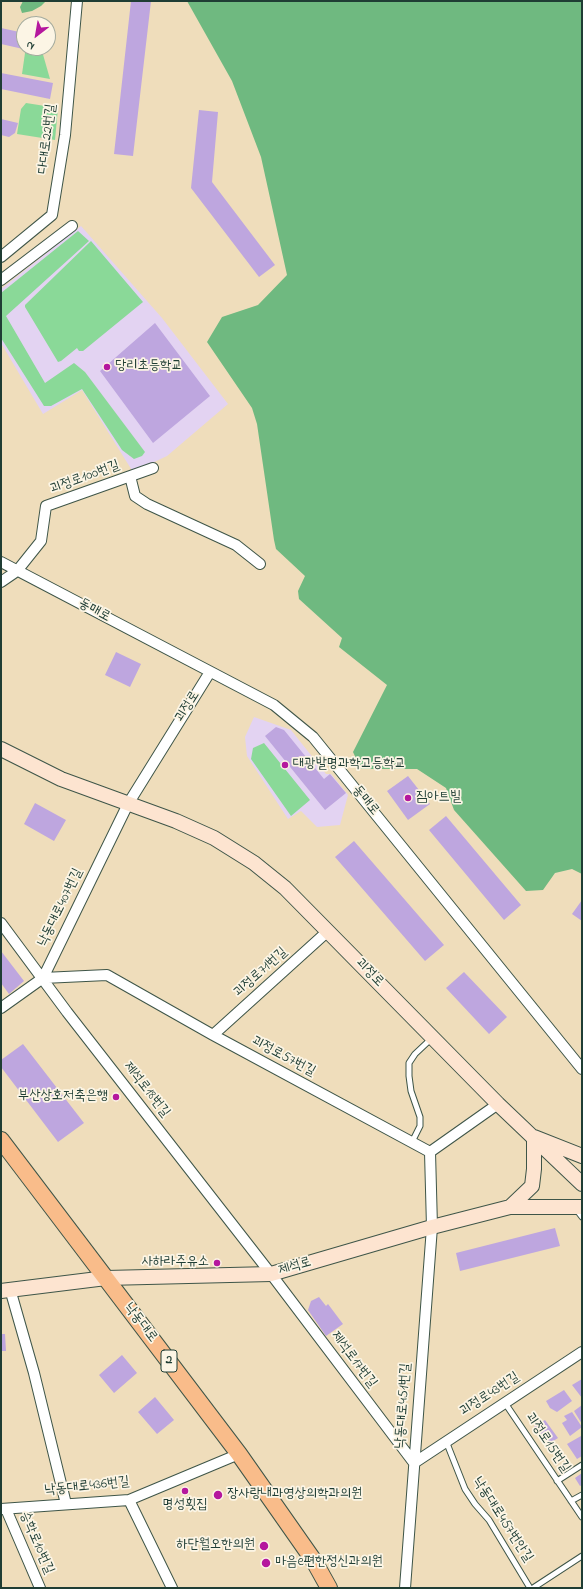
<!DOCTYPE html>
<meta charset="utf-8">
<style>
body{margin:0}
#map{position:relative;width:583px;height:1589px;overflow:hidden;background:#efddbb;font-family:"Indie Flower",sans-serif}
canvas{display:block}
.frame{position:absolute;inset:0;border:2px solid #1f3d34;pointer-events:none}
.north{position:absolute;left:16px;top:16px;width:40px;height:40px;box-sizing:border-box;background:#fcf5e5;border:1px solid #a4ab9e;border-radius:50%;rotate:211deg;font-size:11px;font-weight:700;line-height:16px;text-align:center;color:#1f3d34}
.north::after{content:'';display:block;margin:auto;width:14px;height:18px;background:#b5179e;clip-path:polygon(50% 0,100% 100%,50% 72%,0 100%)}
</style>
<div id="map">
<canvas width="583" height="1589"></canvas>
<div class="frame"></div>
<div class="north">N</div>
</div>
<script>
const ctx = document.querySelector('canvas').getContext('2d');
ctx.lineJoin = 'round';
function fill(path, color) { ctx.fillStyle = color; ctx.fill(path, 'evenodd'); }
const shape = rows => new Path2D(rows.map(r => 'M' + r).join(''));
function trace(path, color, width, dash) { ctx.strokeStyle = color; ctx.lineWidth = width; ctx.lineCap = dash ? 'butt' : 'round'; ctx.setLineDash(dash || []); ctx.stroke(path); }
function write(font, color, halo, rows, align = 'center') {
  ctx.font = font + ' "Indie Flower","Poor Story",sans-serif'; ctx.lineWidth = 3.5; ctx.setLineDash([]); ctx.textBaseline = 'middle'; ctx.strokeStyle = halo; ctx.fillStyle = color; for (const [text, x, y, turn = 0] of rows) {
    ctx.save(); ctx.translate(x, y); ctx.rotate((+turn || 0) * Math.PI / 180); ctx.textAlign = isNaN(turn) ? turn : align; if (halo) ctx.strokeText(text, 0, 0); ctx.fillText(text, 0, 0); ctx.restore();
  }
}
const built = shape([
 [81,226,162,318,228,404,167,456,133,472,82,390,43,414,1,343,1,289],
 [254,717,291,730,326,774,331,774,348,795,340,825,317,827,301,811,288,819,247,756,245,737]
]);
const green = shape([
 [42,51,50,79,22,74,25,53],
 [26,103,58,108,55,140,17,134,21,109],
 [78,231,89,241,6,316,45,383,74,363,85,372,145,452,142,456,134,459,122,450,82,389,51,406,44,406,1,338,1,293],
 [91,241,143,302,83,351,79,351,77,348,61,361,58,362,25,307,25,305],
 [264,743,310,800,291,816,251,759,253,748]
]);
const forest = shape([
 [23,1,46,1,41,6,32,11,22,13,20,7],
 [187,1,582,1,582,874,572,869,555,873,543,890,526,891,454,810,446,788,417,769,361,769,353,752,387,685,339,647,342,638,299,599,298,591,305,576,276,549,274,540,257,424,252,408,207,342,222,317,258,305,287,275,261,157,232,81]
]);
const building = shape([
 [131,1,151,1,133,156,114,154],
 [1,28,24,33,24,48,33,48,32,51,1,44],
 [1,73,53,83,50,99,1,89],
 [199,110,218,112,212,182,275,265,259,277,191,188],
 [1,119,18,123,15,133,9,137,1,135],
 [155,323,210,396,153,443,100,371],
 [116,652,141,664,130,687,105,675],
 [276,727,284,730,324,779,330,774,346,793,325,810,265,736],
 [408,776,430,804,408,820,387,791],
 [35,803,66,820,54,841,24,824],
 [446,816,521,905,504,920,429,830],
 [354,841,444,945,425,961,335,857],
 [582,900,582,921,572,914],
 [1,951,24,981,9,994,1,983],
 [464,972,507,1017,489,1034,446,988],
 [23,1044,84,1123,58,1142,1,1067,1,1060],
 [555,1228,560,1246,460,1271,456,1253],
 [319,1297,326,1306,328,1304,343,1324,326,1336,308,1310,311,1301],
 [1,1334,5,1334,6,1351,1,1351],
 [122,1355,137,1373,114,1393,99,1375],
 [582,1379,582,1398,572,1385],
 [564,1390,572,1401,557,1412,550,1408,546,1401],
 [155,1397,174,1420,157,1434,138,1412],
 [582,1405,582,1424,574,1411],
 [572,1412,582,1427,570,1436,562,1423,567,1420,564,1416],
 [545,1420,558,1438,547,1445,534,1426],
 [581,1436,582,1438,582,1456,577,1459,567,1444],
 [582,1473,582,1485,580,1486,575,1478]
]);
const lane = shape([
 [412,1142,420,1126,420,1117,411,1091,409,1076,409,1063,415,1054,432,1038],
 [576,1209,582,1217],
 [505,1403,582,1517],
 [446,1441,465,1489,475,1504,489,1520,530,1588],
 [557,1481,582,1465],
 [571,1501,582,1495],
 [533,1588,582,1556]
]);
const street = shape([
 [1,257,52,215,65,135,77,1],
 [1,280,72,226],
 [130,476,135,496,147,504,236,545,260,564],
 [1,562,274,705,313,737,582,1069],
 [1,582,17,571,41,541,46,506,153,468],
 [1,923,67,1012,271,1274,414,1463,582,1352],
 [43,978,107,975,213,1035,430,1152,498,1104],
 [1,1008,43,978,128,804,210,672],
 [213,1035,328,931],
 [10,1289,34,1373,66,1504],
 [129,1500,172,1588],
 [1,1509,129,1500,239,1454],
 [6,1509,40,1588],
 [405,1588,432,1227,430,1152]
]);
const secondary = shape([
 [1,749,61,779,176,821,214,838,254,863,285,888,498,1104,582,1184],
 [510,1207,532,1186,534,1169,534,1137,582,1156],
 [1,1291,106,1278,271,1274,432,1227,510,1207,582,1207]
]);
const primary = shape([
 [1,1140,239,1454,314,1561,329,1588]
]);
const markers = [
 [107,367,4,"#b5179e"],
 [285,765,4,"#b5179e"],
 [408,798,4,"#b5179e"],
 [116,1097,4,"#b5179e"],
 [217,1263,4,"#b5179e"],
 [185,1491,4,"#b5179e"],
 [218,1495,5,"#b5179e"],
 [264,1546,5,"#b5179e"],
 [266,1563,5,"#b5179e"]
];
const shields = [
 [169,1361,16]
];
const shieldNames = [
 ["2",169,1361]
];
const streetNames = [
 ["다대로22번길",48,139,-83],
 ["괴정로100번길",85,478,-20],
 ["동매로",94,611,28],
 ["괴정로",188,707,-58],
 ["동매로",365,801,51],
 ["낙동대로407번길",61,908,-64],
 ["괴정로71번길",261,973,-42],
 ["괴정로",369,973,46],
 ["괴정로57번길",283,1057,28],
 ["제석로18번길",146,1090,52],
 ["제석로",295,1267,-16],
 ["낙동대로",140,1323,53],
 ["제석로17번길",353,1360,53],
 ["괴정로43번길",490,1395,-33],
 ["낙동대로451번길",404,1406,-86],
 ["괴정로15번길",547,1443,56],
 ["낙동대로436번길",87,1487,-6],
 ["낙동대로457번안길",502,1520,57],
 ["승학로10번길",36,1543,67]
];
const poiNames = [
 ["당리초등학교",115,367],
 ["대광발명과학고등학교",293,765],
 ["짐아트빌",416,798],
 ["부산상호저축은행",108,1097,"right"],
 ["사하라주유소",209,1263,"right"],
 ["장사랑내과영상의학과의원",227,1495],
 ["명성횟집",185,1506,"center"],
 ["하단월오한의원",255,1546,"right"],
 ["마음e편한정신과의원",275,1563]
];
fill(built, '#e3d3f2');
fill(green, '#8ad998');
fill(forest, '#6fb980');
fill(building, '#bea6df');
trace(lane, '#3e5548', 7);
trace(street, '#3e5548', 12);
trace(secondary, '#3e5548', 16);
trace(primary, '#3e5548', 18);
trace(lane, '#fff', 5);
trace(street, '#fff', 10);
trace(secondary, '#fde4d0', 14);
trace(primary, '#f9bc8a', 16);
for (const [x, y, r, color] of markers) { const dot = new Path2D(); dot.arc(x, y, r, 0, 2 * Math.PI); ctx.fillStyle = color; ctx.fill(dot); trace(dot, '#fcf5e5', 1.5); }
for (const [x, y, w] of shields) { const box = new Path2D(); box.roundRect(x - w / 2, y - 11, w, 22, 3); ctx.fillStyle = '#fcf5e5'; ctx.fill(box); trace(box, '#1f3d34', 1); }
write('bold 13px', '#1f3d34', null, shieldNames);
write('14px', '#1f3d34', '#fcf5e5', streetNames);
write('14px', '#1f3d34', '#fcf5e5', poiNames, 'left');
</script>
